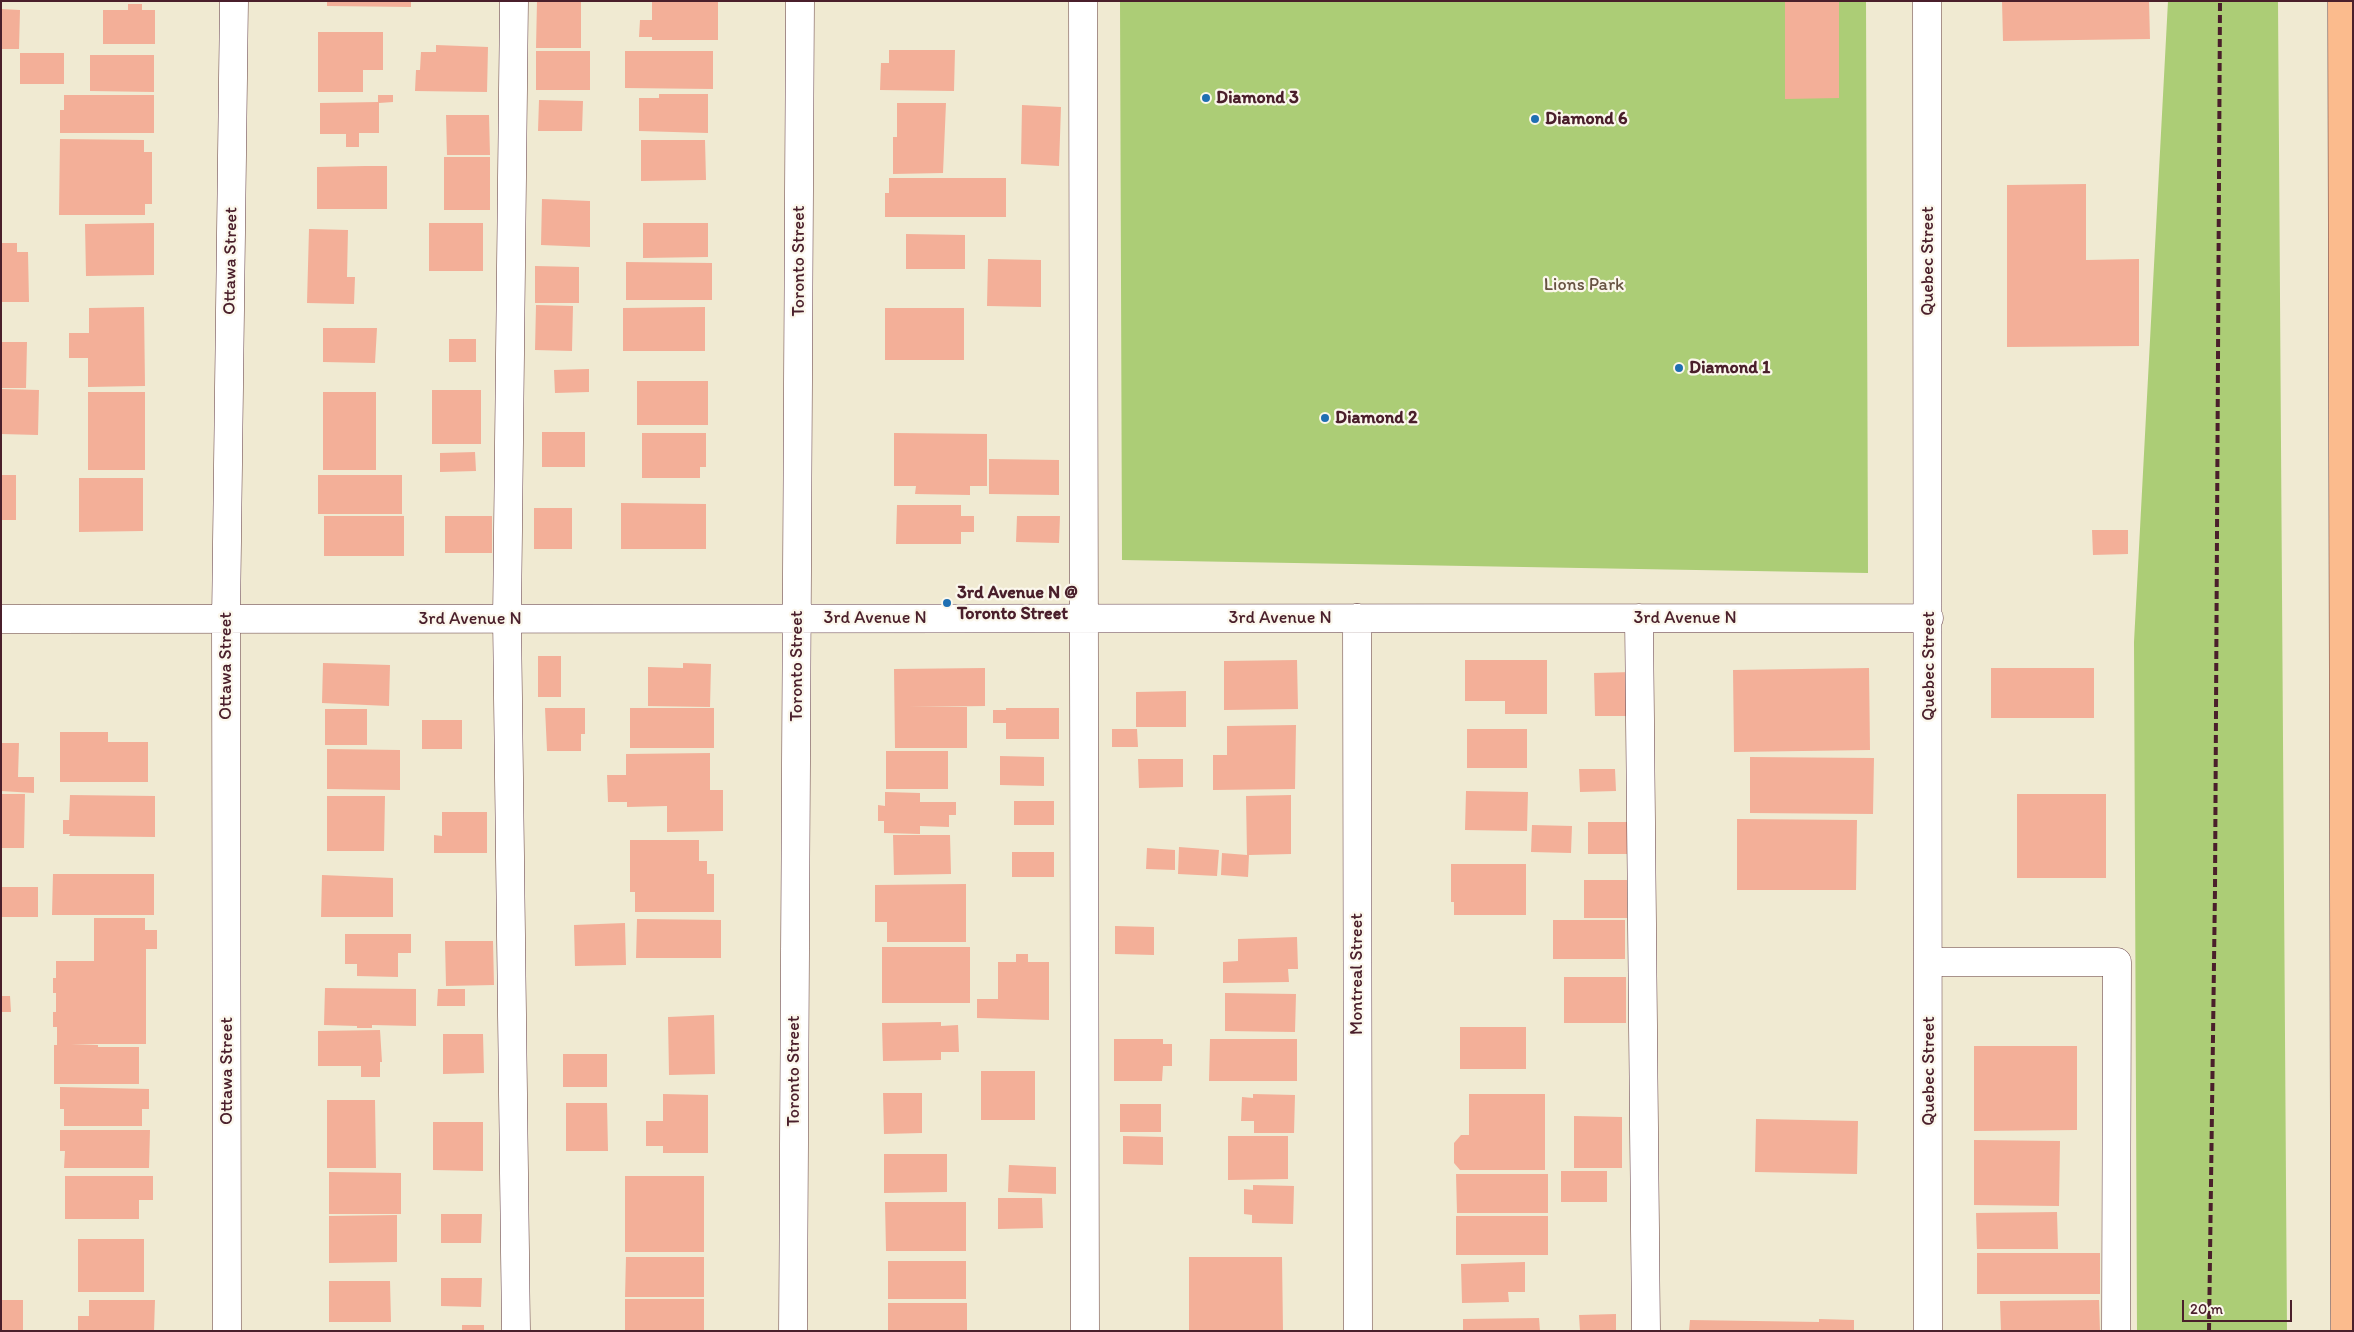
<!DOCTYPE html>
<style>
body{margin:0}
#map{position:relative;width:2354px;height:1332px;overflow:hidden;background:#f0ead2;font-family:Itim,sans-serif}
canvas{display:block}
.frame{position:absolute;inset:0;border:2px solid #4a1f2b;pointer-events:none}
.scale{position:absolute;left:2182px;top:1300px;width:110px;height:22px;box-sizing:border-box;border:2px solid #4a1f2b;border-top:0;padding-left:6px;font-size:15px;line-height:18px;white-space:nowrap;color:#4a1f2b;-webkit-text-stroke:4px #fbf7ec;paint-order:stroke}
</style>
<div id="map">
<canvas width="2354" height="1332"></canvas>
<div class="frame"></div>
<div class="scale">20 m</div>
</div>
<script>
const ctx = document.querySelector('canvas').getContext('2d');
ctx.lineJoin = 'round';
function fill(path, color) { ctx.fillStyle = color; ctx.fill(path, 'evenodd'); }
const shape = rows => new Path2D(rows.map(r => 'M' + r).join(''));
function trace(path, color, width, dash) { ctx.strokeStyle = color; ctx.lineWidth = width; ctx.lineCap = dash ? 'butt' : 'round'; ctx.setLineDash(dash || []); ctx.stroke(path); }
function write(font, color, halo, rows, align = 'center') {
  ctx.font = font + ' Itim,sans-serif'; ctx.lineWidth = 4.5; ctx.setLineDash([]); ctx.textBaseline = 'middle'; ctx.strokeStyle = halo; ctx.fillStyle = color; for (const [text, x, y, turn = 0] of rows) {
    ctx.save(); ctx.translate(x, y); ctx.rotate((+turn || 0) * Math.PI / 180); ctx.textAlign = isNaN(turn) ? turn : align; if (halo) ctx.strokeText(text, 0, 0); ctx.fillText(text, 0, 0); ctx.restore();
  }
}
const green = shape([
 [1120,1,1866,1,1868,573,1122,560],
 [2168,1,2278,1,2287,1331,2137,1331,2134,642]
]);
const building = shape([
 [327,1,411,1,411,7,327,6],
 [537,1,581,2,581,48,536,48],
 [652,1,718,1,718,40,652,40,652,37,639,37,640,20,652,20],
 [1785,1,1839,1,1839,98,1785,99],
 [2002,1,2149,1,2150,39,2003,41],
 [128,4,142,4,142,10,155,10,155,44,103,44,103,10,128,10],
 [1,9,20,10,19,49,1,49],
 [318,32,383,32,383,70,363,70,363,92,318,92],
 [436,45,488,47,487,92,415,91,416,70,420,70,421,52,436,52],
 [889,50,955,50,954,91,880,90,881,63,889,63],
 [536,51,590,51,590,90,536,90],
 [625,51,713,51,713,89,625,88],
 [20,53,64,53,64,84,20,84],
 [90,55,154,55,154,92,90,91],
 [659,94,708,94,708,133,639,131,639,98,659,98],
 [64,95,154,95,154,133,60,133,60,110,64,110],
 [378,95,393,95,393,102,379,103,379,133,359,133,359,147,346,147,346,134,320,134,320,103,378,102],
 [539,100,583,101,582,131,538,131],
 [897,103,946,103,943,173,893,174,893,137,897,137],
 [1022,105,1061,107,1059,166,1021,164],
 [446,115,489,115,490,155,447,155],
 [60,139,144,140,144,152,152,152,152,204,145,204,145,215,59,215],
 [641,140,705,140,706,180,641,181],
 [444,157,490,157,490,210,444,210],
 [365,166,387,166,387,209,317,209,317,167],
 [889,178,1006,178,1006,217,885,217,885,193,889,193],
 [2086,184,2086,260,2139,259,2139,346,2007,347,2007,185],
 [542,199,590,201,590,247,541,245],
 [154,223,154,275,86,276,85,224],
 [429,223,483,223,483,271,429,271],
 [643,223,708,223,708,257,643,258],
 [309,229,348,230,347,277,355,277,354,304,307,303],
 [906,234,965,235,965,269,906,269],
 [1,243,17,243,17,252,28,252,29,302,1,302],
 [988,259,1041,260,1041,307,987,306],
 [626,262,712,263,712,300,626,300],
 [535,266,579,267,579,303,535,303],
 [536,305,573,306,572,351,535,350],
 [144,307,145,386,88,387,88,358,69,358,69,333,89,333,89,308],
 [705,307,705,351,623,351,623,308],
 [885,308,964,308,964,360,885,360],
 [323,328,377,328,375,363,323,362],
 [449,339,476,339,476,362,449,362],
 [1,342,27,342,26,388,1,388],
 [589,369,589,392,555,393,554,370],
 [637,381,708,381,708,425,637,425],
 [1,389,39,390,38,435,1,434],
 [432,390,481,390,481,444,432,444],
 [88,392,145,392,145,470,88,470],
 [323,392,376,392,376,470,323,470],
 [542,432,585,432,585,467,542,467],
 [642,433,706,433,706,467,700,467,700,478,642,478],
 [894,433,987,434,987,486,970,486,970,495,915,494,916,486,894,486],
 [475,452,476,471,440,472,440,453],
 [989,459,1059,460,1059,495,989,494],
 [1,475,16,475,16,520,1,520],
 [318,475,402,475,402,514,318,514],
 [79,478,143,478,143,531,79,532],
 [621,503,706,504,706,549,621,549],
 [897,505,961,505,961,516,974,516,974,532,961,532,961,544,896,544],
 [534,508,572,508,572,549,534,549],
 [324,516,404,516,404,556,324,556],
 [445,516,492,516,492,553,445,553],
 [1017,516,1060,516,1059,543,1016,542],
 [2092,530,2128,530,2128,554,2093,555],
 [538,656,561,656,561,697,538,697],
 [1297,660,1298,709,1224,710,1224,661],
 [1465,660,1547,660,1547,714,1505,714,1505,701,1465,701],
 [323,663,390,665,389,706,322,703],
 [683,663,711,664,710,707,648,706,648,667,683,668],
 [985,668,985,706,909,707,967,707,967,748,895,748,894,669],
 [1869,668,1870,750,1734,752,1733,670],
 [1991,668,2094,668,2094,718,1991,718],
 [1632,672,1633,716,1595,716,1594,673],
 [1186,691,1186,727,1136,727,1136,692],
 [545,708,585,708,585,734,581,734,581,751,547,751],
 [630,708,714,708,714,748,630,748],
 [1006,708,1059,708,1059,739,1006,739,1006,723,993,723,993,710,1006,710],
 [325,709,367,709,367,745,325,745],
 [422,720,462,720,462,749,422,749],
 [1296,725,1295,789,1213,790,1213,755,1227,755,1227,726],
 [1112,729,1137,729,1138,747,1112,747],
 [1467,729,1527,729,1527,768,1467,768],
 [60,732,108,732,108,742,148,742,148,782,60,782],
 [1,743,19,743,18,777,34,777,34,793,1,791],
 [327,749,400,750,400,790,327,789],
 [886,751,948,751,948,789,886,789],
 [710,753,710,790,723,790,723,831,667,832,667,806,627,807,627,802,608,802,607,775,626,775,626,754],
 [1000,756,1044,757,1044,786,1000,785],
 [1750,757,1874,758,1873,814,1750,813],
 [1138,759,1183,759,1183,787,1139,788],
 [1579,769,1615,769,1616,791,1580,792],
 [1466,791,1528,792,1527,831,1465,830],
 [885,792,920,793,920,802,956,802,956,815,949,815,949,827,920,826,920,834,884,833,884,821,878,821,878,805,885,806],
 [1,794,25,794,24,848,1,848],
 [2017,794,2106,794,2106,878,2017,878],
 [70,795,155,796,155,837,69,836,70,834,63,834,63,820,69,820],
 [1291,795,1291,854,1249,855,1248,877,1221,875,1222,853,1247,855,1246,796],
 [327,796,385,796,384,851,327,851],
 [1014,801,1054,801,1054,825,1014,825],
 [442,812,487,812,487,853,434,853,434,835,442,836],
 [1737,819,1857,820,1856,890,1737,890],
 [1588,822,1632,822,1633,854,1588,854],
 [1532,825,1572,826,1571,853,1531,852],
 [893,835,950,835,951,874,894,875],
 [630,840,699,840,699,861,707,861,707,874,714,874,714,912,635,912,635,892,630,892],
 [1179,847,1219,850,1217,876,1178,874],
 [1147,848,1175,850,1175,870,1146,869],
 [1012,852,1054,852,1054,877,1012,877],
 [1451,864,1526,864,1526,915,1454,915,1454,902,1451,902],
 [53,874,154,874,154,915,52,915],
 [322,875,393,878,393,917,321,917],
 [1584,880,1627,880,1627,918,1584,918],
 [966,884,966,942,887,942,887,922,875,922,875,885],
 [1,887,38,887,38,917,1,917],
 [94,918,145,918,145,930,157,930,157,949,146,949,146,1044,71,1044,98,1045,98,1047,139,1047,139,1084,54,1084,54,1045,57,1045,57,1027,53,1027,53,1012,56,1012,56,993,53,993,53,978,56,978,56,961,94,961],
 [637,919,721,920,721,958,636,958],
 [1553,920,1625,920,1625,959,1553,959],
 [625,923,626,965,575,966,574,925],
 [1115,926,1154,927,1154,955,1115,954],
 [345,934,411,934,411,953,398,953,398,977,357,976,357,964,345,964],
 [1297,937,1298,969,1288,969,1289,982,1223,983,1223,962,1238,961,1238,939],
 [445,941,493,941,494,985,446,986],
 [882,947,970,947,970,1003,882,1003],
 [1016,954,1028,954,1028,962,1049,962,1049,1020,977,1018,977,999,998,999,998,962,1016,962],
 [1564,977,1626,977,1626,1023,1564,1023],
 [325,988,416,989,416,1026,372,1025,372,1028,357,1028,357,1026,324,1025],
 [438,989,465,989,465,1006,437,1006],
 [1225,993,1296,994,1295,1032,1225,1031],
 [1,996,10,996,11,1012,1,1012],
 [714,1015,715,1074,669,1075,668,1017],
 [941,1022,941,1026,958,1025,959,1052,941,1052,941,1060,883,1061,882,1023],
 [1460,1027,1526,1027,1526,1069,1460,1069],
 [380,1030,382,1062,380,1062,380,1077,361,1077,361,1066,318,1066,318,1031],
 [443,1034,483,1034,484,1073,443,1074],
 [1114,1039,1163,1039,1163,1044,1172,1044,1172,1066,1163,1066,1162,1081,1114,1081],
 [1210,1039,1297,1039,1297,1081,1209,1081],
 [1974,1046,2077,1046,2077,1130,1974,1131],
 [563,1054,607,1054,607,1087,563,1087],
 [981,1071,1035,1071,1035,1120,981,1120],
 [60,1087,149,1089,149,1109,142,1109,142,1126,64,1126,64,1109,60,1109],
 [883,1093,922,1093,922,1133,884,1134],
 [663,1094,708,1095,708,1153,663,1153,663,1146,646,1146,646,1121,663,1121],
 [1253,1094,1295,1095,1294,1133,1254,1133,1254,1121,1241,1121,1242,1097,1253,1098],
 [1469,1094,1545,1094,1545,1170,1460,1170,1454,1163,1454,1143,1461,1135,1469,1135],
 [327,1100,375,1100,376,1168,327,1168],
 [566,1103,607,1103,608,1151,566,1151],
 [1120,1104,1161,1104,1161,1132,1120,1132],
 [1574,1116,1622,1117,1622,1168,1574,1168],
 [1756,1119,1858,1121,1857,1174,1755,1172],
 [433,1122,483,1122,483,1171,433,1170],
 [60,1130,150,1130,149,1168,64,1168,65,1151,60,1151],
 [1123,1136,1163,1137,1163,1165,1123,1164],
 [1228,1136,1288,1136,1288,1179,1228,1180],
 [1974,1140,2060,1141,2059,1206,1974,1205],
 [884,1154,947,1154,947,1192,884,1193],
 [1009,1165,1056,1167,1056,1194,1008,1192],
 [1561,1171,1607,1171,1607,1202,1561,1202],
 [329,1172,401,1173,401,1214,329,1214],
 [1456,1174,1548,1174,1548,1213,1457,1213],
 [65,1176,153,1176,153,1200,139,1200,139,1219,65,1219],
 [625,1176,704,1176,704,1252,625,1252],
 [1253,1185,1294,1186,1293,1224,1252,1223,1252,1215,1244,1214,1244,1189,1253,1190],
 [998,1198,1042,1198,1043,1228,998,1229],
 [885,1202,966,1202,966,1251,886,1251],
 [2057,1212,2058,1249,1977,1249,1976,1213],
 [441,1214,482,1214,481,1243,441,1243],
 [397,1215,397,1262,329,1263,329,1216],
 [1456,1216,1548,1216,1548,1255,1456,1255],
 [78,1239,144,1239,144,1292,78,1292],
 [1977,1253,2100,1253,2100,1294,1977,1294],
 [626,1257,704,1257,704,1297,625,1297],
 [1189,1257,1282,1257,1283,1331,1189,1331],
 [888,1261,966,1261,966,1299,888,1299],
 [1525,1262,1525,1292,1508,1292,1509,1302,1462,1303,1461,1264],
 [441,1278,482,1278,481,1307,441,1306],
 [329,1281,390,1281,391,1322,329,1322],
 [625,1299,704,1299,704,1331,625,1331],
 [1,1300,23,1300,23,1331,1,1331],
 [89,1300,155,1300,154,1331,78,1331,78,1316,89,1316],
 [2099,1300,2100,1331,2001,1331,2000,1301],
 [888,1303,967,1303,967,1331,888,1331],
 [1616,1314,1616,1331,1580,1331,1579,1315],
 [1539,1318,1540,1331,1463,1331,1463,1319],
 [1819,1319,1854,1320,1854,1331,1689,1331,1690,1320,1819,1322],
 [462,1325,484,1325,484,1331,462,1331]
]);
const minor = shape([
 [514,1,507,619,516,1331],
 [1083,1,1085,1331],
 [1927,1,1928,1331],
 [1357,618,1358,1331],
 [1639,618,1646,1331],
 [1,619,1929,618],
 [1929,962,2117,962,2116,1331],
 [227,1331,226,619,234,1],
 [793,1331,800,1]
]);
const major = shape([
 [2342,1,2345,1331]
]);
const rail = shape([
 [2209,1331,2215,889,2220,1]
]);
const markers = [
 [1206,98,5,"#1f6fb2"],
 [1535,119,5,"#1f6fb2"],
 [1679,368,5,"#1f6fb2"],
 [1325,418,5,"#1f6fb2"],
 [947,603,5,"#1f6fb2"]
];
const poiNames = [
 ["Diamond 3",1216,98],
 ["Diamond 6",1545,119],
 ["Diamond 1",1689,368],
 ["Diamond 2",1335,418],
 ["3rd Avenue N @",957,593],
 ["Toronto Street",957,614]
];
const streetNames = [
 ["Ottawa Street",231,261,-89],
 ["Toronto Street",799,261,-90],
 ["Quebec Street",1928,261,-90],
 ["3rd Avenue N",875,618],
 ["3rd Avenue N",1280,618],
 ["3rd Avenue N",1685,618],
 ["3rd Avenue N",470,619],
 ["Ottawa Street",226,666,-90],
 ["Toronto Street",797,666,-90],
 ["Quebec Street",1929,666,-90],
 ["Montreal Street",1357,974,-90],
 ["Ottawa Street",227,1071,-90],
 ["Toronto Street",794,1071,-90],
 ["Quebec Street",1929,1071,-90]
];
const parkNames = [
 ["Lions Park",1584,285]
];
fill(green, '#accd76');
fill(building, '#f3af98');
trace(minor, '#633d44', 29);
trace(major, '#633d44', 29);
trace(minor, '#fff', 28);
trace(major, '#fbbb8d', 28);
trace(rail, '#4a1f2b', 4, [8, 4]);
for (const [x, y, r, color] of markers) { const dot = new Path2D(); dot.arc(x, y, r, 0, 2 * Math.PI); ctx.fillStyle = color; ctx.fill(dot); trace(dot, '#fbf7ec', 2); }
write('bold 18px', '#4a1f2b', '#fbf7ec', poiNames, 'left');
write('18px', '#4a1f2b', '#fbf7ec', streetNames);
write('18px', '#675342', '#fbf7ec', parkNames);
</script>
